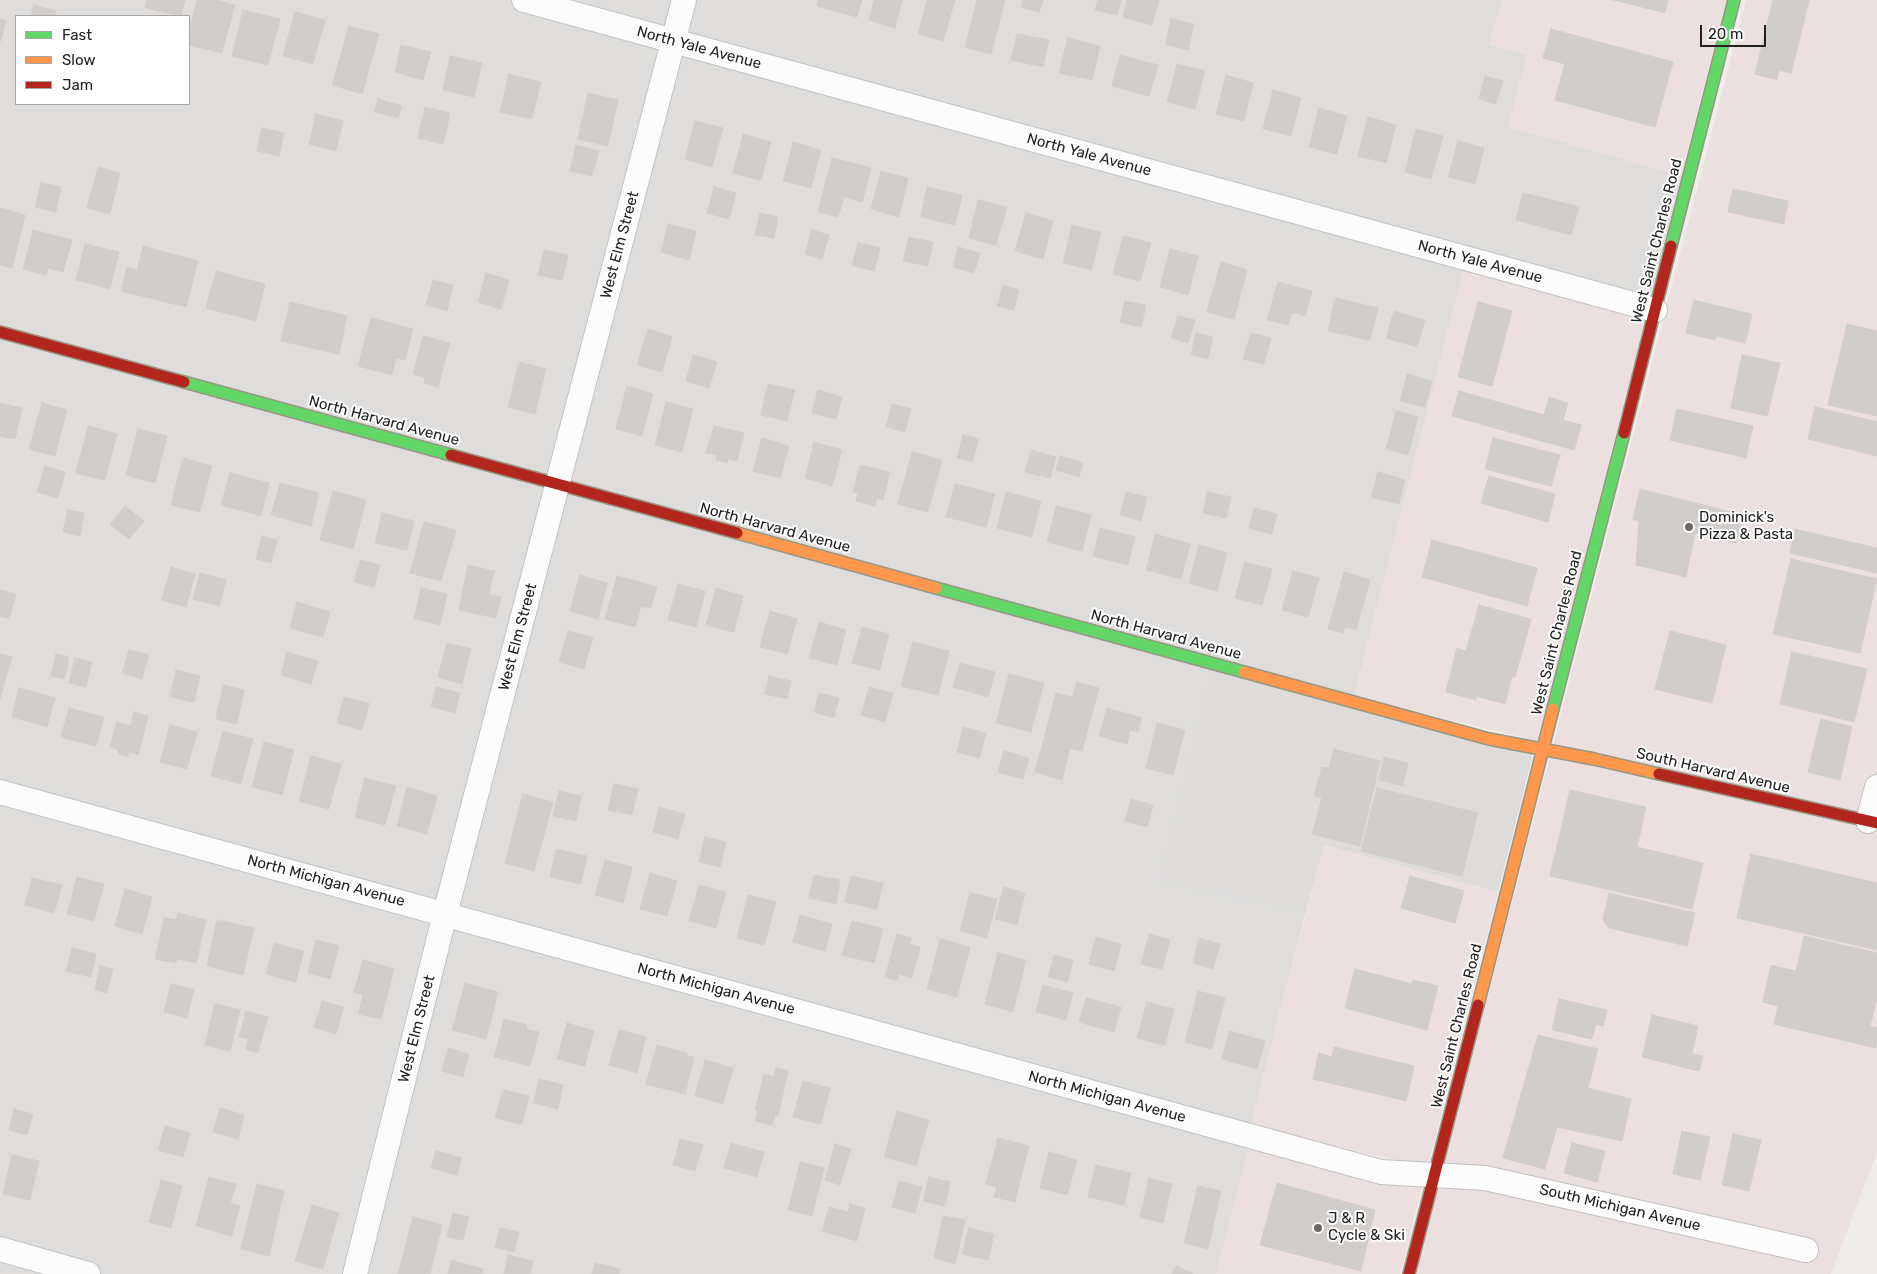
<!DOCTYPE html>
<style>
body{margin:0}
#map{position:relative;width:1877px;height:1274px;overflow:hidden;background:#efedea;font-family:Rubik,sans-serif}
canvas{display:block}
.legend{position:absolute;left:15px;top:15px;width:175px;height:90px;box-sizing:border-box;background:#fff;border:1px solid #a6a6a6;margin:0;padding:6px 9px;list-style:none;font-size:15px;color:#212121}
.legend li{display:flex;align-items:center;gap:10px;height:25px}
.legend b{width:25px;border:1px solid #a6a6a6}
.scale{position:absolute;left:1700px;top:25px;width:66px;height:22px;box-sizing:border-box;border:2px solid #212121;border-top:0;padding-left:6px;font-size:15px;line-height:18px;white-space:nowrap;color:#212121;-webkit-text-stroke:4px #fff;paint-order:stroke}
</style>
<div id="map">
<canvas width="1877" height="1274"></canvas>
<ul class="legend">
<li><b style="height:6px;background:#63d668"></b>Fast</li>
<li><b style="height:6px;background:#ff974d"></b>Slow</li>
<li><b style="height:6px;background:#b3261e"></b>Jam</li>
</ul>
<div class="scale">20 m</div>
</div>
<script>
const ctx = document.querySelector('canvas').getContext('2d');
ctx.lineJoin = 'round';
function fill(path, color) { ctx.fillStyle = color; ctx.fill(path, 'evenodd'); }
const shape = rows => new Path2D(rows.map(r => 'M' + r).join(''));
function trace(path, color, width, dash) { ctx.strokeStyle = color; ctx.lineWidth = width; ctx.lineCap = dash ? 'butt' : 'round'; ctx.setLineDash(dash || []); ctx.stroke(path); }
function write(font, color, halo, rows, align = 'center') {
  ctx.font = font + ' Rubik,sans-serif'; ctx.lineWidth = 4; ctx.setLineDash([]); ctx.textBaseline = 'middle'; ctx.strokeStyle = halo; ctx.fillStyle = color; for (const [text, x, y, turn = 0] of rows) {
    ctx.save(); ctx.translate(x, y); ctx.rotate((+turn || 0) * Math.PI / 180); ctx.textAlign = isNaN(turn) ? turn : align; if (halo) ctx.strokeText(text, 0, 0); ctx.fillText(text, 0, 0); ctx.restore();
  }
}
const residential = shape([
 [0,0,1503,0,1489,44,1527,55,1681,176,1646,315,1465,265,1354,696,1158,880,1305,915,1250,1128,1250,1144,1216,1274,0,1274],
 [16,16,189,16,189,104,16,104]
]);
const commercial = shape([
 [1503,0,1726,0,1681,176,1508,127,1527,55,1489,44],
 [1746,0,1877,0,1877,1152,1831,1274,1416,1274],
 [1465,265,1646,315,1538,741,1354,696],
 [1324,845,1498,892,1428,1167,1250,1128],
 [1250,1144,1423,1182,1400,1274,1216,1274]
]);
const religious = shape([
 [1212,671,1533,754,1498,892,1324,845,1305,915,1158,881]
]);
const building = shape([
 [147,0,185,0,181,16,145,8,147,0],
 [197,0,215,0,235,5,222,53,189,45,189,32,197,0],
 [818,0,862,0,857,17,817,6,818,0],
 [874,0,902,0,895,28,869,20,874,0],
 [927,0,955,0,943,41,918,34,927,0],
 [977,0,1005,0,991,54,965,47,977,0],
 [1023,0,1043,0,1039,12,1021,7,1023,0],
 [1098,0,1121,0,1117,15,1095,10,1098,0],
 [1127,0,1159,0,1152,25,1123,17,1127,0],
 [1614,0,1668,0,1665,13,1614,0],
 [1773,0,1809,0,1791,73,1779,70,1777,80,1755,74,1773,0],
 [34,5,56,11,55,16,31,16,34,5],
 [243,10,280,19,268,65,232,56,243,10],
 [295,12,325,20,313,64,283,56,295,12],
 [0,19,6,21,1,41,0,41,0,19],
 [1171,19,1194,24,1188,50,1166,44,1171,19],
 [349,26,379,34,362,94,332,85,349,26],
 [1551,29,1673,62,1655,127,1555,100,1565,64,1543,58,1551,29],
 [1017,34,1049,40,1043,67,1011,60,1017,34],
 [1068,38,1100,46,1092,80,1059,73,1068,38],
 [401,45,431,52,423,80,395,72,401,45],
 [1120,55,1158,65,1149,96,1112,86,1120,55],
 [450,56,482,63,474,97,443,90,450,56],
 [1177,64,1205,71,1195,109,1167,102,1177,64],
 [509,74,541,82,532,119,500,112,509,74],
 [1226,75,1253,83,1244,121,1216,114,1226,75],
 [1485,76,1503,81,1496,104,1479,99,1485,76],
 [1273,90,1301,98,1291,136,1263,129,1273,90],
 [588,93,618,100,608,146,578,139,588,93],
 [378,99,402,106,398,118,374,112,378,99],
 [425,107,450,113,443,144,418,138,425,107],
 [1319,108,1347,116,1337,154,1309,147,1319,108],
 [316,114,343,121,336,151,309,144,316,114],
 [1368,117,1396,125,1386,163,1358,156,1368,117],
 [695,121,723,128,712,167,685,159,695,121],
 [262,128,284,133,279,156,257,151,262,128],
 [1416,129,1443,136,1431,179,1405,172,1416,129],
 [743,134,771,142,761,180,733,173,743,134],
 [1458,141,1484,148,1475,184,1448,177,1458,141],
 [793,142,821,150,811,188,783,181,793,142],
 [576,145,599,151,592,176,570,171,576,145],
 [832,158,871,168,862,202,844,197,838,217,818,212,832,158],
 [98,167,120,173,110,214,87,208,98,167],
 [881,171,908,178,899,217,871,209,881,171],
 [41,183,61,187,56,212,35,207,41,183],
 [714,187,736,193,729,219,707,213,714,187],
 [927,187,962,195,955,225,921,217,927,187],
 [1733,189,1788,201,1784,224,1728,212,1733,189],
 [1523,193,1579,207,1571,235,1516,220,1523,193],
 [978,200,1007,207,996,245,969,238,978,200],
 [0,208,25,215,12,268,0,265,0,208],
 [760,213,778,217,774,238,755,235,760,213],
 [1026,213,1053,221,1043,259,1015,251,1026,213],
 [668,224,696,231,689,260,661,252,668,224],
 [1072,225,1101,232,1091,270,1063,263,1072,225],
 [33,230,72,240,63,272,48,268,46,275,23,269,33,230],
 [812,230,829,235,822,259,805,254,812,230],
 [1123,236,1151,243,1140,281,1113,274,1123,236],
 [909,237,933,242,928,266,903,261,909,237],
 [858,243,880,248,874,271,852,265,858,243],
 [85,244,119,252,110,289,76,280,85,244],
 [143,246,198,261,186,307,121,291,127,267,137,270,143,246],
 [958,247,980,253,974,273,953,267,958,247],
 [1170,249,1198,256,1188,295,1160,287,1170,249],
 [544,250,568,255,562,280,538,275,544,250],
 [1221,262,1247,270,1234,319,1207,312,1221,262],
 [216,271,265,284,256,321,206,308,216,271],
 [486,273,509,280,501,309,478,302,486,273],
 [433,280,453,285,447,311,426,305,433,280],
 [1278,282,1312,291,1305,316,1292,312,1288,325,1267,320,1278,282],
 [1003,285,1019,290,1014,310,997,306,1003,285],
 [1335,298,1378,308,1370,340,1328,331,1335,298],
 [1694,300,1752,314,1745,343,1716,336,1715,340,1686,333,1694,300],
 [1125,301,1146,305,1141,327,1120,322,1125,301],
 [290,302,347,316,339,354,281,341,290,302],
 [1478,302,1512,311,1492,386,1458,377,1478,302],
 [1394,311,1425,320,1417,347,1386,338,1394,311],
 [1178,316,1195,320,1188,343,1171,338,1178,316],
 [371,318,413,329,405,360,396,358,392,375,358,366,371,318],
 [1847,324,1877,331,1877,416,1828,405,1847,324],
 [648,329,672,337,662,372,637,365,648,329],
 [1196,333,1213,337,1208,359,1191,355,1196,333],
 [1251,333,1271,338,1264,364,1243,359,1251,333],
 [423,336,450,343,438,387,424,383,425,377,413,374,423,336],
 [693,355,717,362,709,388,686,381,693,355],
 [1742,355,1780,363,1767,416,1731,408,1742,355],
 [519,362,546,369,535,414,508,407,519,362],
 [1407,374,1432,381,1425,407,1400,401,1407,374],
 [768,384,795,390,787,421,761,415,768,384],
 [627,386,653,394,642,436,616,429,627,386],
 [818,390,842,397,836,419,812,413,818,390],
 [1459,391,1544,415,1549,397,1568,403,1563,420,1581,425,1574,450,1452,416,1459,391],
 [666,402,693,409,682,452,655,445,666,402],
 [0,403,22,408,15,439,0,436,0,403],
 [42,403,67,410,55,456,29,449,42,403],
 [892,404,911,409,905,432,886,427,892,404],
 [1815,407,1877,422,1877,456,1808,439,1815,407],
 [1677,409,1753,426,1746,458,1670,440,1677,409],
 [1396,411,1418,417,1408,455,1386,449,1396,411],
 [88,426,117,434,105,480,76,473,88,426],
 [714,426,744,433,737,461,728,459,727,463,716,460,717,455,706,453,714,426],
 [138,429,167,436,155,483,126,475,138,429],
 [963,435,979,439,972,462,957,458,963,435],
 [762,438,789,446,780,478,753,471,762,438],
 [1493,438,1560,455,1551,486,1485,469,1493,438],
 [814,442,842,450,832,486,805,478,814,442],
 [1031,450,1056,457,1050,478,1025,472,1031,450],
 [912,452,942,460,928,512,898,504,912,452],
 [1060,456,1083,463,1079,477,1056,470,1060,456],
 [183,458,212,466,200,512,171,505,183,458],
 [860,465,890,472,883,500,877,498,875,506,856,501,858,493,853,492,860,465],
 [45,466,65,472,58,498,37,492,45,466],
 [1378,472,1405,480,1399,504,1371,497,1378,472],
 [230,473,269,483,261,516,221,505,230,473],
 [1489,476,1555,494,1548,522,1481,503,1489,476],
 [280,483,319,493,311,526,271,515,280,483],
 [955,484,995,494,986,527,946,517,955,484],
 [1640,489,1743,515,1736,543,1695,533,1686,577,1636,565,1639,521,1633,519,1640,489],
 [333,491,366,500,353,549,320,540,333,491],
 [1006,492,1041,501,1032,537,997,528,1006,492],
 [1126,492,1147,497,1141,521,1120,515,1126,492],
 [1207,492,1231,497,1226,518,1203,513,1207,492],
 [125,506,144,521,129,539,110,525,125,506],
 [1056,506,1091,515,1082,551,1047,542,1056,506],
 [1254,508,1277,514,1272,534,1249,528,1254,508],
 [68,510,84,513,80,536,63,532,68,510],
 [382,513,414,521,407,550,375,543,382,513],
 [424,522,456,530,441,581,410,573,424,522],
 [1100,528,1135,537,1128,565,1093,556,1100,528],
 [1795,529,1877,548,1877,573,1790,553,1795,529],
 [1155,534,1190,544,1181,579,1146,570,1155,534],
 [262,536,277,540,271,563,256,559,262,536],
 [1432,540,1537,568,1527,606,1422,577,1432,540],
 [1199,545,1227,553,1217,591,1189,583,1199,545],
 [1791,559,1877,579,1860,653,1773,634,1791,559],
 [360,560,380,565,374,587,354,582,360,560],
 [1245,562,1272,569,1262,605,1235,598,1245,562],
 [468,565,494,571,489,594,501,597,496,618,459,610,468,565],
 [171,567,195,574,186,607,162,600,171,567],
 [1293,571,1319,578,1308,617,1282,610,1293,571],
 [1344,572,1370,580,1356,630,1345,627,1343,633,1328,629,1344,572],
 [200,573,226,580,219,606,193,599,200,573],
 [580,575,607,583,598,619,570,611,580,575],
 [617,576,657,587,651,608,641,606,635,627,605,619,617,576],
 [678,584,705,591,696,627,668,620,678,584],
 [421,588,447,594,440,625,414,619,421,588],
 [716,588,743,596,734,632,706,625,716,588],
 [0,590,16,594,9,619,0,616,0,590],
 [297,602,330,612,323,637,290,628,297,602],
 [1479,605,1531,619,1515,677,1512,676,1505,704,1476,696,1476,700,1446,692,1457,648,1466,651,1479,605],
 [770,611,797,619,787,654,760,647,770,611],
 [819,622,846,630,837,665,809,658,819,622],
 [862,627,889,634,880,670,852,663,862,627],
 [568,631,593,637,584,669,559,662,568,631],
 [1670,631,1726,645,1712,703,1655,689,1670,631],
 [913,642,949,651,938,695,901,686,913,642],
 [447,643,471,649,462,684,438,677,447,643],
 [129,650,149,655,142,679,122,673,129,650],
 [287,652,318,661,311,684,281,675,287,652],
 [1792,652,1867,669,1854,722,1780,704,1792,652],
 [0,654,12,657,0,699,0,654],
 [56,654,69,657,64,679,51,676,56,654],
 [75,658,92,662,86,687,69,683,75,658],
 [960,663,995,672,988,697,953,687,960,663],
 [176,670,200,676,194,702,170,697,176,670],
 [1009,674,1044,683,1031,732,996,723,1009,674],
 [769,676,791,681,787,699,765,694,769,676],
 [1077,682,1099,688,1082,751,1070,748,1062,780,1035,772,1056,693,1073,697,1077,682],
 [223,685,244,690,237,724,216,719,223,685],
 [436,687,460,693,455,713,431,707,436,687],
 [869,687,893,693,885,722,861,715,869,687],
 [19,688,55,698,47,727,12,717,19,688],
 [819,693,839,698,834,718,814,712,819,693],
 [344,697,369,703,362,730,337,723,344,697],
 [69,708,104,717,96,746,61,737,69,708],
 [1107,708,1142,718,1138,732,1130,730,1127,744,1099,736,1107,708],
 [134,712,148,716,138,755,129,752,128,757,118,754,119,750,110,747,117,722,131,726,134,712],
 [1821,719,1852,727,1840,780,1808,772,1821,719],
 [1157,723,1185,730,1173,775,1146,768,1157,723],
 [170,725,197,732,187,769,160,762,170,725],
 [963,727,986,733,979,758,957,752,963,727],
 [223,731,253,739,241,784,211,776,223,731],
 [264,742,294,750,282,795,252,787,264,742],
 [1334,749,1380,761,1360,846,1312,834,1322,798,1314,796,1322,767,1329,768,1334,749],
 [1004,751,1029,758,1023,779,998,772,1004,751],
 [311,756,341,764,329,809,299,801,311,756],
 [1384,757,1408,763,1403,786,1379,780,1384,757],
 [365,778,396,786,385,825,355,817,365,778],
 [614,784,638,789,632,815,608,810,614,784],
 [407,787,437,796,427,834,397,826,407,787],
 [1377,788,1478,813,1462,876,1361,851,1377,788],
 [1570,790,1646,807,1637,847,1703,863,1692,909,1550,876,1570,790],
 [559,791,581,796,576,821,553,816,559,791],
 [523,794,553,802,534,871,505,863,523,794],
 [1131,799,1153,805,1147,827,1125,821,1131,799],
 [659,807,685,814,678,839,653,832,659,807],
 [705,837,726,842,720,867,699,862,705,837],
 [556,849,587,856,581,884,550,877,556,849],
 [1751,854,1877,883,1877,950,1737,918,1751,854],
 [605,860,632,867,623,903,595,895,605,860],
 [650,873,677,881,667,916,640,909,650,873],
 [814,875,840,880,836,904,809,898,814,875],
 [851,876,883,883,877,909,845,902,851,876],
 [1410,876,1464,891,1455,923,1401,908,1410,876],
 [77,877,104,884,94,921,67,914,77,877],
 [32,878,62,885,54,913,25,905,32,878],
 [699,885,726,892,716,928,689,921,699,885],
 [1004,887,1025,893,1017,925,995,919,1004,887],
 [125,889,152,897,142,934,115,926,125,889],
 [970,893,997,899,987,938,960,931,970,893],
 [1609,893,1695,913,1687,946,1609,928,1603,920,1609,893],
 [748,895,776,902,764,945,737,938,748,895],
 [178,913,206,920,196,963,177,959,176,963,155,959,164,918,176,920,178,913],
 [800,915,832,924,825,951,793,942,800,915],
 [217,920,254,928,243,975,207,966,217,920],
 [852,921,883,929,874,963,842,955,852,921],
 [897,934,911,938,909,944,920,947,912,978,899,974,897,980,885,977,897,934],
 [1149,934,1170,940,1162,969,1141,964,1149,934],
 [1804,936,1877,953,1877,998,1870,1026,1877,1028,1876,1048,1774,1024,1778,1006,1763,1002,1771,965,1796,971,1804,936],
 [1096,937,1121,944,1114,971,1089,964,1096,937],
 [1199,938,1220,944,1213,969,1193,963,1199,938],
 [940,939,970,947,957,997,927,989,940,939],
 [316,940,339,946,330,979,308,973,316,940],
 [274,943,304,951,296,982,266,974,274,943],
 [72,948,96,954,91,977,66,971,72,948],
 [998,953,1026,960,1013,1012,985,1004,998,953],
 [1054,955,1073,960,1067,982,1048,977,1054,955],
 [363,960,394,969,381,1019,358,1014,363,995,354,992,363,960],
 [100,966,113,969,107,993,95,990,100,966],
 [1355,969,1412,984,1413,980,1438,986,1427,1030,1345,1008,1355,969],
 [465,983,498,992,486,1039,452,1030,465,983],
 [171,984,194,989,187,1018,164,1012,171,984],
 [1043,985,1073,993,1066,1020,1036,1012,1043,985],
 [1198,991,1225,998,1212,1049,1185,1042,1198,991],
 [1086,998,1121,1007,1114,1032,1079,1022,1086,998],
 [1559,999,1607,1010,1603,1026,1596,1024,1592,1039,1552,1030,1559,999],
 [322,1001,344,1007,336,1034,314,1027,322,1001],
 [1147,1002,1174,1009,1165,1045,1137,1038,1147,1002],
 [215,1004,240,1010,230,1051,205,1045,215,1004],
 [246,1011,268,1017,258,1053,246,1049,248,1039,239,1037,246,1011],
 [1652,1015,1698,1026,1692,1054,1703,1056,1699,1071,1642,1057,1652,1015],
 [504,1019,527,1025,526,1029,539,1032,530,1066,494,1057,504,1019],
 [567,1023,594,1031,585,1066,557,1059,567,1023],
 [619,1030,646,1037,637,1073,609,1065,619,1030],
 [1229,1031,1265,1041,1257,1069,1222,1059,1229,1031],
 [1538,1035,1598,1049,1588,1088,1631,1099,1622,1141,1557,1127,1545,1169,1503,1158,1538,1035],
 [657,1045,687,1053,687,1056,694,1057,685,1094,646,1084,657,1045],
 [1334,1047,1414,1066,1406,1101,1313,1079,1319,1053,1332,1057,1334,1047],
 [448,1048,469,1054,463,1077,442,1071,448,1048],
 [705,1060,733,1068,723,1104,695,1096,705,1060],
 [776,1068,788,1071,778,1116,775,1115,772,1125,755,1121,758,1110,755,1110,764,1074,774,1077,776,1068],
 [539,1079,563,1085,558,1109,534,1103,539,1079],
 [803,1081,830,1088,821,1124,793,1117,803,1081],
 [503,1090,529,1096,522,1124,495,1118,503,1090],
 [220,1108,244,1115,238,1139,213,1132,220,1108],
 [14,1109,33,1114,27,1135,9,1130,14,1109],
 [897,1111,929,1120,916,1166,884,1157,897,1111],
 [165,1126,190,1133,183,1157,158,1150,165,1126],
 [1682,1131,1710,1137,1700,1180,1673,1174,1682,1131],
 [1733,1134,1761,1140,1749,1191,1722,1185,1733,1134],
 [998,1138,1029,1146,1015,1202,994,1197,997,1187,986,1184,998,1138],
 [680,1139,703,1145,695,1171,673,1165,680,1139],
 [731,1143,764,1152,757,1177,724,1168,731,1143],
 [1572,1143,1605,1151,1597,1182,1564,1173,1572,1143],
 [835,1144,851,1149,840,1185,825,1180,835,1144],
 [436,1151,462,1158,457,1175,431,1168,436,1151],
 [1049,1152,1077,1160,1067,1195,1040,1188,1049,1152],
 [12,1155,39,1161,30,1200,3,1194,12,1155],
 [800,1162,824,1168,812,1216,788,1210,800,1162],
 [1096,1165,1131,1173,1124,1205,1088,1197,1096,1165],
 [209,1177,236,1184,230,1204,240,1206,232,1236,196,1226,209,1177],
 [929,1177,950,1182,945,1206,923,1201,929,1177],
 [1149,1178,1172,1184,1163,1223,1140,1217,1149,1178],
 [161,1180,182,1186,171,1228,149,1222,161,1180],
 [899,1181,922,1187,915,1213,892,1207,899,1181],
 [1277,1183,1375,1210,1361,1271,1260,1245,1277,1183],
 [257,1184,284,1191,269,1256,241,1249,257,1184],
 [1198,1186,1221,1191,1208,1249,1184,1243,1198,1186],
 [850,1204,865,1208,857,1241,822,1231,829,1207,848,1212,850,1204],
 [312,1205,339,1213,323,1269,295,1261,312,1205],
 [453,1213,469,1217,463,1240,447,1237,453,1213],
 [943,1216,965,1220,955,1264,934,1258,943,1216],
 [413,1217,442,1225,430,1274,398,1274,413,1217],
 [500,1228,519,1232,514,1252,495,1247,500,1228],
 [969,1228,994,1234,988,1260,962,1254,969,1228],
 [508,1255,533,1261,530,1274,504,1274,508,1255],
 [451,1260,483,1269,482,1274,448,1274,451,1260],
 [595,1263,620,1269,619,1274,592,1274,595,1263],
 [1176,1266,1193,1274,1172,1274,1176,1266]
]);
const street = shape([
 [524,0,1655,310],
 [0,792,1381,1172,1485,1178,1806,1250],
 [1868,821,1877,787],
 [0,1249,88,1274],
 [355,1274,445,914,684,0]
]);
const fast = shape([
 [1671,246,1734,0],
 [184,382,451,455],
 [936,588,1244,672],
 [1553,709,1624,433]
]);
const slow = shape([
 [737,533,936,588],
 [1244,672,1489,739,1594,759,1659,774],
 [1478,1005,1553,709]
]);
const jam = shape([
 [0,332,184,382],
 [1624,433,1671,246],
 [451,455,737,533],
 [1659,774,1877,823],
 [1409,1274,1478,1005]
]);
const markers = [
 [1689,527,5,"#696867"],
 [1318,1228,5,"#696867"]
];
const streetNames = [
 ["North Yale Avenue",699,48,15],
 ["North Yale Avenue",1089,155,15],
 ["West Saint Charles Road",1657,241,-76],
 ["West Elm Street",620,245,-75],
 ["North Yale Avenue",1480,262,15],
 ["North Harvard Avenue",384,421,15],
 ["North Harvard Avenue",775,528,15],
 ["West Saint Charles Road",1557,633,-76],
 ["North Harvard Avenue",1166,635,15],
 ["West Elm Street",518,637,-75],
 ["South Harvard Avenue",1713,771,13],
 ["North Michigan Avenue",326,881,15],
 ["North Michigan Avenue",716,989,15],
 ["West Saint Charles Road",1457,1026,-76],
 ["West Elm Street",417,1029,-76],
 ["North Michigan Avenue",1107,1097,15],
 ["South Michigan Avenue",1620,1208,13]
];
const poiNames = [
 ["Dominick's",1699,518],
 ["Pizza & Pasta",1699,535],
 ["J & R",1328,1219],
 ["Cycle & Ski",1328,1236]
];
fill(residential, '#dedddb');
fill(commercial, '#ebdfdf');
fill(religious, '#dddcdb');
fill(building, '#d0cdcb');
trace(building, '#d2cecc', 1);
trace(street, '#c2c2c0', 26);
trace(fast, '#989684', 14);
trace(slow, '#989684', 14);
trace(jam, '#989684', 14);
trace(street, '#fdfcfc', 24);
trace(fast, '#63d668', 11);
trace(slow, '#ff974d', 11);
trace(jam, '#b3261e', 11);
for (const [x, y, r, color] of markers) { const dot = new Path2D(); dot.arc(x, y, r, 0, 2 * Math.PI); ctx.fillStyle = color; ctx.fill(dot); trace(dot, '#fff', 2); }
write('15px', '#212121', '#fff', streetNames);
write('15px', '#212121', '#fff', poiNames, 'left');
</script>
